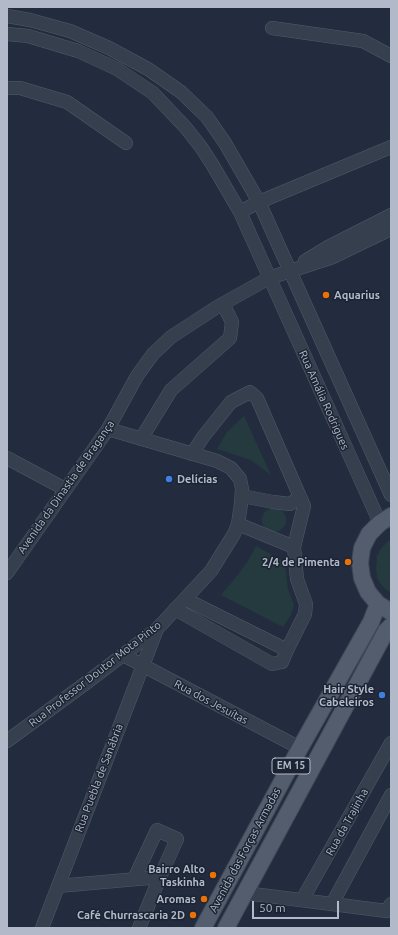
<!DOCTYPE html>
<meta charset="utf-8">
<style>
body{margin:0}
#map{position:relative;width:398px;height:935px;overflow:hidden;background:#222c3e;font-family:Ubuntu,sans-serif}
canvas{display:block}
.frame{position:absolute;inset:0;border:8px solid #b2bac9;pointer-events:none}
.scale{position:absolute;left:252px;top:901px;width:87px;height:18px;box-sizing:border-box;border:2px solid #b2bac9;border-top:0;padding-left:5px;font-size:12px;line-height:14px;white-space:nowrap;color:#b2bac9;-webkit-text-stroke:3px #1c2433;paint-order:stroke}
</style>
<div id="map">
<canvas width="398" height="935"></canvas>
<div class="frame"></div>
<div class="scale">50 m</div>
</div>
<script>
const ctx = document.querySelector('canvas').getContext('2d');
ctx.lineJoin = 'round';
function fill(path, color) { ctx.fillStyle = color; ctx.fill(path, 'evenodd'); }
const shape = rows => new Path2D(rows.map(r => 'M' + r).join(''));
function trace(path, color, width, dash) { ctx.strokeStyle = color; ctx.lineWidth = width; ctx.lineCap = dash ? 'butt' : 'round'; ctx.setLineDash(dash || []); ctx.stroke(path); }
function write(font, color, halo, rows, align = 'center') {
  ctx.font = font + ' Ubuntu,sans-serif'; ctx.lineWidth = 3; ctx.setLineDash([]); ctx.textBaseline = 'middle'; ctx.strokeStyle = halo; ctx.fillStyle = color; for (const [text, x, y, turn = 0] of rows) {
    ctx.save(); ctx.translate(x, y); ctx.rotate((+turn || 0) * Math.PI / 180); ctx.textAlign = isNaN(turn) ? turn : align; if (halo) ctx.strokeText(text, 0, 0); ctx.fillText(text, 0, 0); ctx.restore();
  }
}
const green = shape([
 [244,416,271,475,251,460,217,449,227,432],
 '262 520a12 12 0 1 1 24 0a12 12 0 1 1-24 0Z',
 [391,539,391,593,384,588,380,583,377,577,376,569,377,556,380,550,386,543],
 [256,546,281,560,285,564,288,589,294,605,291,615,283,627,221,595,237,576,248,561]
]);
const minor = shape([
 [7,16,30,20,70,31,109,48,148,69,181,92,207,117,225,143,259,202,391,495],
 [272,28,363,41,391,56],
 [7,34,28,36,78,51,117,69,153,93,186,128,201,147,212,164,240,212,380,523],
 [7,88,20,88,67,102,126,143],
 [240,212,259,202,391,147],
 [305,261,328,247,391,215],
 [141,439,171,390,230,338,232,322,223,304],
 [192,454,203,437,231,402,250,392,257,398,304,506,294,547,297,579,306,604,305,614,287,650],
 [7,458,65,489],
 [242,496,273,502,290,504,300,497],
 [238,524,294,547],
 [7,573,108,429,137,376,153,354,171,337,217,307,269,278,333,257,391,229],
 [175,609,272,664,282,662,287,650,185,599],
 [123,655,300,748],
 [7,741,86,683,157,629,211,571,234,534,238,524,241,504,242,489,240,479,231,468,217,461,108,429],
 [134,879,157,830,177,839,160,877,139,928],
 [58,886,160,877],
 [245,893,387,911,391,904],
 [302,900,391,743],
 [332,904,391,795],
 [42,928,157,629]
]);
const major = shape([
 [391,516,380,523,369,534,362,548,360,563,362,578,368,592,378,604,391,612],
 [203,928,300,748,371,622,378,604],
 [226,928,386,631,391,626]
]);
const markers = [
 [326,295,4,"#e8710a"],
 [169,479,4,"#3f7fe0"],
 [348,562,4,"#e8710a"],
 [382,695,4,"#3f7fe0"],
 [213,875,4,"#e8710a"],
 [204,899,4,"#e8710a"],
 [193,915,4,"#e8710a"]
];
const shields = [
 [291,766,38]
];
const shieldNames = [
 ["EM 15",291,766]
];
const poiNames = [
 ["Aquarius",334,295,"left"],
 ["Delícias",177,479,"left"],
 ["2/4 de Pimenta",340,562],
 ["Hair Style",374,689],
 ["Cabeleiros",374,702],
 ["Bairro Alto",205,869],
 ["Taskinha",205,882],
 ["Aromas",196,899],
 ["Café Churrascaria 2D",185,915]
];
const streetNames = [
 ["Rua Amália Rodrigues",324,400,66],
 ["Avenida da Dinastia de Bragança",66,487,-55],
 ["Rua Professor Doutor Mota Pinto",95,674,-38],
 ["Rua dos Jesuítas",211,702,28],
 ["Rua Puebla de Sanábria",99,778,-69],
 ["Rua da Trajinha",347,822,-61],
 ["Avenida das Forças Armadas",245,850,-62]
];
fill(green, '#243a3f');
trace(minor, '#525a69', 14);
trace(major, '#404857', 18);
trace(minor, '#363f4e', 13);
trace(major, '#545d6e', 16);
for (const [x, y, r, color] of markers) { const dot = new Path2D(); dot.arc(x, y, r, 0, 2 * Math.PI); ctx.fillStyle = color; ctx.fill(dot); trace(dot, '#1c2433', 1.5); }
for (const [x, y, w] of shields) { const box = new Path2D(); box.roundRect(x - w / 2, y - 8, w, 16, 3); ctx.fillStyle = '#1c2433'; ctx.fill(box); trace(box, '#b2bac9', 1); }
write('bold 10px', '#b2bac9', null, shieldNames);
write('bold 11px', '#b2bac9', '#1c2433', poiNames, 'right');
write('11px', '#b2bac9', '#1c2433', streetNames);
</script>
